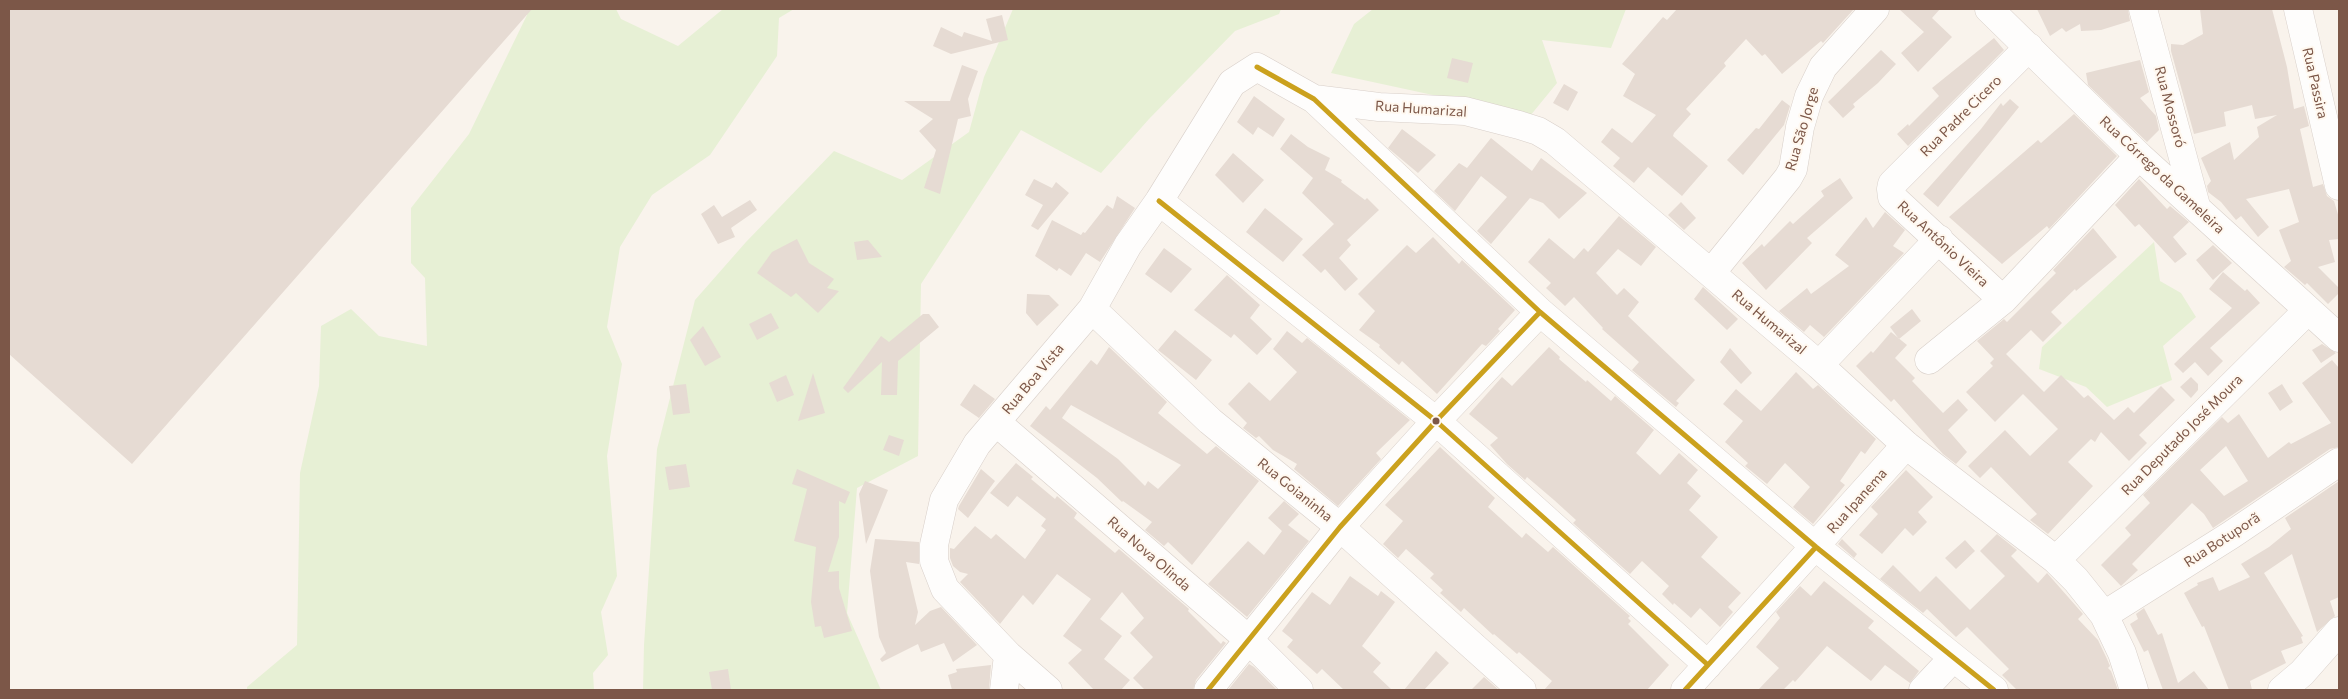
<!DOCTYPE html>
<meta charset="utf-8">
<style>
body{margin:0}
#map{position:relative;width:2348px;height:699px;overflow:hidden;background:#f9f3ec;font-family:Commissioner,sans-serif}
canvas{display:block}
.frame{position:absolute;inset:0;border:10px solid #7c5748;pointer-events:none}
</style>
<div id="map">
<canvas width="2348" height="699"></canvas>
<div class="frame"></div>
</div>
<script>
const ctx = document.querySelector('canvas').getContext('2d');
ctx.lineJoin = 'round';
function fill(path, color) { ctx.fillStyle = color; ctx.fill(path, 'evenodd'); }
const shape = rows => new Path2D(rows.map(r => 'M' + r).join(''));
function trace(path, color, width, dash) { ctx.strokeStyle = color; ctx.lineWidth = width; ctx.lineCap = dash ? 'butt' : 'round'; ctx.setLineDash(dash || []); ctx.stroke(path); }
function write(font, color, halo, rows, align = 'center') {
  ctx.font = font + ' Commissioner,sans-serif'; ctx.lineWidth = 4; ctx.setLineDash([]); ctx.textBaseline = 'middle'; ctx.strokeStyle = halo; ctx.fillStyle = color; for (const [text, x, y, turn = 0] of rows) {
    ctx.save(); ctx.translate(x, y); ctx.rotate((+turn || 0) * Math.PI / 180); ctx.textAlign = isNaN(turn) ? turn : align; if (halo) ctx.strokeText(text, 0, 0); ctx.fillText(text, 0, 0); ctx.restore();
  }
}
const green = shape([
 [527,9,616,9,621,19,678,46,723,9,794,9,779,18,777,56,710,155,652,195,620,247,607,327,622,364,607,456,617,576,601,612,608,655,593,673,594,690,247,690,247,687,297,645,300,473,319,386,321,326,351,309,379,336,427,346,425,278,411,263,411,208,469,134,527,15],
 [1013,9,1281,9,1279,14,1235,31,1149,119,1101,173,1021,130,921,284,918,456,857,488,847,613,881,690,643,690,644,645,657,449,695,300,746,242,834,151,902,180,969,132,984,77],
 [1373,9,1626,9,1611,48,1542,40,1557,83,1530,116,1331,73,1354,24],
 [2154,242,2160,281,2181,293,2196,317,2163,346,2172,380,2107,407,2086,387,2039,369,2042,347]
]);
const building = shape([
 [9,9,532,9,132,464,9,354],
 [1677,9,1854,9,1823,43,1821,41,1782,74,1765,54,1762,56,1746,39,1724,63,1726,66,1686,109,1691,114,1674,133,1673,136,1708,166,1682,196,1648,167,1634,183,1613,166,1620,158,1601,142,1612,128,1632,143,1656,115,1623,96,1635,74,1622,64,1663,17,1667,20],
 [1899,9,1940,9,1932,18,1952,37,1918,72,1901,53,1924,32],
 [2037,9,2128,9,2130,21,2101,30,2081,31,2080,24,2066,32,2062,28,2050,36],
 [2200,9,2272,9,2287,67,2294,109,2304,106,2309,126,2300,129,2313,187,2323,184,2327,196,2334,201,2339,218,2339,239,2329,240,2335,262,2318,267,2339,288,2339,293,2328,304,2307,283,2305,285,2284,267,2291,261,2279,230,2299,222,2289,189,2246,199,2269,227,2258,237,2241,216,2236,220,2221,202,2208,192,2207,186,2211,181,2201,158,2230,142,2234,160,2259,137,2257,127,2277,115,2255,119,2252,105,2224,112,2226,126,2194,134,2171,51,2171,44,2183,45,2203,34],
 [1002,15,1008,40,951,54,933,46,941,27,962,37,964,32,992,41,986,19],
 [1994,38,2004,50,1908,146,1897,134,1908,124,1909,126,1939,96,1932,88],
 [1881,50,1896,64,1878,83,1853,104,1855,107,1843,118,1828,102],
 [1452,58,1473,63,1468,83,1447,78],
 [2140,60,2149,92,2140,98,2156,116,2159,130,2147,142,2088,85,2086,73],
 [962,65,978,71,968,99,971,116,958,119,940,194,924,188,936,150,919,131,933,119,904,101,950,101],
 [1564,84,1578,92,1568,111,1553,103],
 [1254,96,1285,119,1273,137,1258,127,1253,135,1237,122],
 [2010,99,2019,107,1938,207,1923,194,1981,129,2001,103,2003,106],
 [1782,100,1790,106,1784,125,1743,175,1727,160,1756,128,1759,129],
 [2074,114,2117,156,2049,229,2047,226,2002,264,1949,217,2038,140,2041,143],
 [1402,129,1436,155,1418,173,1388,148],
 [1291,134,1308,147,1330,158,1325,170,1342,180,1341,182,1365,200,1367,198,1379,210,1347,240,1351,245,1339,258,1358,279,1345,291,1325,269,1321,273,1302,255,1334,224,1302,193,1313,178,1280,149],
 [1491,138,1532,171,1541,158,1587,193,1559,219,1543,203,1530,198,1491,244,1477,231,1507,197,1481,176,1455,211,1434,191,1459,163,1467,168],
 [1233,153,1264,180,1243,203,1215,175],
 [1840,178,1853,198,1807,238,1812,243,1766,290,1742,263,1762,244,1764,247,1790,221,1793,224,1824,196,1821,191],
 [1034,179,1052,188,1056,182,1069,193,1038,230,1031,226,1043,205,1025,195],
 [2139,179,2167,209,2170,206,2189,222,2173,237,2187,254,2175,263,2139,224,2135,227,2115,205],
 [1117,196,1135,208,1100,262,1086,253,1071,276,1059,268,1057,271,1035,256,1052,220,1081,235,1083,232,1085,233,1107,205,1113,209],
 [750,200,757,210,731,228,735,237,718,244,701,214,714,205,722,217],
 [1681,202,1696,218,1684,230,1668,215],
 [1265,208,1303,239,1283,262,1246,232],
 [1885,212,1905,230,1893,246,1904,253,1824,337,1810,325,1804,332,1779,311,1807,288,1811,294,1849,266,1835,255,1866,217,1873,228],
 [1619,216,1656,247,1641,266,1618,249,1596,273,1617,295,1624,288,1639,302,1628,316,1695,380,1676,401,1679,403,1676,407,1632,370,1639,362,1602,329,1603,328,1574,297,1565,306,1546,288,1551,283,1528,262,1549,238,1574,259,1584,248,1588,252],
 [2093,228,2117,257,2076,291,2075,289,2051,312,2062,323,2043,342,2031,330,2006,354,2044,392,2061,375,2084,398,2088,395,2114,420,2128,407,2134,413,2161,386,2175,400,2139,435,2147,443,2129,461,2101,432,2095,442,2091,439,2068,462,2093,486,2048,534,2030,520,2037,514,1991,467,1980,478,1968,466,2005,430,2030,456,2058,429,2023,394,1995,422,1966,392,1993,366,1990,363,1994,359,1977,341,2004,319,2007,322,2056,273,2053,270],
 [1433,237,1459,264,1462,260,1515,310,1498,329,1500,331,1486,346,1482,344,1437,394,1402,361,1399,365,1379,347,1380,345,1359,330,1375,311,1358,294,1407,245,1416,253],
 [797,239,809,263,834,279,827,288,839,291,818,313,796,293,791,297,757,273,772,252],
 [868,240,882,257,857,260,854,242],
 [2213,245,2232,263,2213,280,2196,260],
 [1164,248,1192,269,1171,293,1145,274],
 [2223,272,2245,291,2247,289,2260,303,2210,348,2223,361,2208,376,2195,362,2183,373,2174,364,2232,308,2209,289],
 [1227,275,1260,305,1250,318,1272,339,1257,355,1234,334,1231,338,1194,310],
 [1703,287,1738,319,1727,330,1694,299],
 [1027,294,1049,295,1059,305,1037,326,1026,313],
 [1912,309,1921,321,1899,339,1890,327],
 [771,313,779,328,757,340,749,324],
 [923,314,929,314,939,327,898,361,897,395,881,395,882,362,848,393,843,388,881,336,889,342],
 [703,326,721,357,705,366,690,340],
 [1175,330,1212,360,1196,380,1158,350],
 [1287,331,1302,343,1307,338,1410,420,1376,453,1381,459,1338,506,1294,469,1297,464,1273,450,1259,436,1256,438,1243,428,1247,423,1228,404,1249,382,1270,401,1297,372,1273,349],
 [1891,332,1907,345,1895,358,1915,378,1912,381,1943,413,1958,399,1968,410,1948,430,1967,452,1956,464,1943,454,1894,399,1891,402,1856,366,1871,351,1873,353],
 [2322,344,2336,353,2321,363,2312,350],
 [1109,347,1167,402,1158,413,1207,454,1216,446,1259,481,1192,565,1168,542,1164,546,1145,530,1152,522,1123,501,1122,502,1097,478,1030,426,1046,406,1050,410,1091,360,1097,365],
 [1071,405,1181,465,1158,489,1148,481,1145,486,1118,459,1062,418],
 [1549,347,1560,357,1559,359,1586,382,1587,380,1611,401,1615,396,1654,430,1636,453,1660,475,1679,453,1698,470,1687,483,1701,496,1689,510,1718,537,1701,557,1741,593,1728,607,1733,612,1720,627,1700,608,1691,618,1674,603,1673,605,1662,594,1669,586,1642,561,1630,574,1573,523,1576,520,1554,500,1527,477,1525,480,1507,464,1490,445,1498,438,1469,414,1502,377,1512,386],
 [1730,348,1752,373,1741,384,1720,362],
 [2332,360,2339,368,2339,447,2330,449,2213,528,2204,514,2192,503,2132,564,2138,570,2121,586,2101,565,2131,535,2125,528,2150,503,2143,495,2222,417,2228,423,2239,414,2268,458,2289,442,2291,444,2331,423,2302,383],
 [2226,446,2248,481,2224,496,2200,470],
 [1796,372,1813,389,1818,385,1876,439,1865,454,1861,451,1840,481,1845,485,1813,524,1793,507,1810,487,1785,463,1767,484,1745,466,1748,463,1725,442,1743,421,1723,404,1736,389,1761,411],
 [813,373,825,413,798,421],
 [786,375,794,395,777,402,769,383],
 [2191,377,2198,384,2198,390,2191,398,2180,387],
 [686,384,690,413,673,415,669,386],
 [974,384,995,399,979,418,960,405],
 [2282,384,2293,402,2280,411,2268,393],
 [889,435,904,440,899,456,883,450],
 [1440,447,1495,498,1488,507,1522,538,1526,533,1548,552,1553,547,1630,616,1628,618,1631,621,1628,624,1669,665,1647,690,1544,690,1552,681,1519,652,1517,654,1494,634,1493,635,1464,608,1461,612,1440,593,1443,590,1430,578,1434,574,1406,549,1398,558,1383,544,1403,521,1385,505],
 [1016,463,1033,477,1031,479,1055,499,1057,496,1077,513,1074,518,1115,553,1119,549,1189,609,1188,611,1221,644,1223,641,1226,643,1196,680,1193,690,1145,690,1133,678,1153,657,1130,633,1144,618,1122,592,1100,619,1122,636,1104,659,1130,680,1121,690,1094,690,1068,663,1082,650,1063,636,1091,599,1057,574,1033,605,1023,595,1000,624,960,582,968,574,960,572,953,566,950,558,950,548,954,549,975,526,991,539,996,534,1025,559,1046,530,1041,526,1046,519,1017,496,1008,507,990,493],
 [686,464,690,487,669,490,665,467],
 [797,469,850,492,845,504,839,501,839,537,828,572,839,571,839,588,852,631,824,638,821,626,815,627,811,602,816,547,794,541,807,489,792,484],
 [981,469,995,481,968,518,958,509,959,506],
 [1906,470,1933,497,1918,512,1927,522,1913,536,1905,528,1882,554,1859,535,1878,514,1871,507],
 [865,481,888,490,866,544,859,494],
 [2339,481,2339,597,2330,601,2335,616,2317,632,2292,554,2264,573,2303,636,2301,637,2303,643,2281,651,2286,663,2250,681,2252,690,2229,690,2204,626,2202,627,2184,593,2198,585,2197,583,2213,577,2219,591,2250,577,2241,564,2269,547,2291,529,2285,518],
 [1284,501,1299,514,1288,525,1309,541,1247,617,1208,584,1248,541,1264,555,1282,531,1268,518],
 [1997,534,2017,550,2011,556,2038,583,2047,573,2083,614,2078,619,2098,640,2107,659,2110,666,2108,668,2111,671,2118,690,2017,690,2002,675,2009,669,1967,627,1956,637,1927,609,1923,613,1880,579,1893,565,1920,592,1936,576,1970,610,2005,576,1980,551],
 [875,539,919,542,919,564,906,562,918,612,915,625,930,611,941,607,977,645,953,662,944,643,921,652,918,644,882,662,880,659,886,653,879,637,870,571],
 [1842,539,1857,554,1854,558,1838,544],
 [1965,540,1975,551,1956,569,1945,558],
 [1350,576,1378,596,1381,591,1395,602,1362,646,1381,663,1373,672,1392,690,1344,690,1322,669,1317,674,1287,647,1293,640,1282,631,1312,592,1330,605],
 [1824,581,1874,621,1868,628,1919,671,1910,683,1885,665,1871,681,1827,646,1795,682,1793,680,1783,690,1758,690,1779,668,1756,647,1780,618,1776,612,1800,586,1811,596],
 [2144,608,2158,635,2162,633,2178,683,2194,671,2209,690,2163,690,2148,650,2144,652,2130,624,2138,619,2136,614],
 [1436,651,1449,663,1424,690,1404,690],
 [1249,664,1254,667,1277,690,1228,690],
 [991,665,989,690,952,690,948,675,957,672,956,669],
 [728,669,731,690,712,690,709,672],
 [1484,677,1499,690,1471,690]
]);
const minor = shape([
 [1989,9,2139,156,2339,338],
 [2143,9,2196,206],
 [2298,9,2339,186],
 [1314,99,1379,107,1465,111,1519,125,1538,131,1555,141,1819,365,1906,445,2056,560,2076,580,2104,615,2122,653,2134,690],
 [1159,201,1436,421,1708,665],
 [1711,273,1788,178,1793,169,1800,127,1809,96,1823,67,1875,9],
 [2003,300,1892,197,1891,189,1892,184,2029,47],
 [1092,309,1210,421,1340,527,1522,690],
 [1929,360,2003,300,2139,156],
 [1819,365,1939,239],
 [996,422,1248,639,1299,690],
 [2056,560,2308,310],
 [2104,615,2231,535,2339,462],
 [1004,690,1008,655],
 [1048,690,1008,655,945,589,934,561,934,545,944,500,977,444,1092,309,1128,245,1159,201,1232,83,1257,67,1314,99,1540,312,1816,547,1994,690],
 [1208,690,1340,527,1436,421,1540,312],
 [1685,690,1906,445],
 [1923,690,1953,658],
 [2282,690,2302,673,2339,631]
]);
const bus1 = shape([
 [1257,67,1314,99,1540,312,1816,547,1994,690],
 [1159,201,1436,421,1708,665],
 [1208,690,1340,527,1436,421,1540,312],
 [1685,690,1816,547]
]);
const markers = [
 [1436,421,4.5,"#7c5748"]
];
const streetNames = [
 ["Rua Passira",2315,83,77],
 ["Rua Mossoró",2170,107,75],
 ["Rua Humarizal",1421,109,4],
 ["Rua Padre Cicero",1961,116,-45],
 ["Rua São Jorge",1802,129,-74],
 ["Rua Córrego da Gameleira",2162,175,43],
 ["Rua Antônio Vieira",1943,244,43],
 ["Rua Humarizal",1769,322,40],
 ["Rua Boa Vista",1033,379,-50],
 ["Rua Deputado José Moura",2182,435,-45],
 ["Rua Goianinha",1295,490,39],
 ["Rua Ipanema",1857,501,-48],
 ["Rua Botuporã",2222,540,-33],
 ["Rua Nova Olinda",1149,554,41]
];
fill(green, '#e7f0d5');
fill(building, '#e6dbd3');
trace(minor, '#d8cfc9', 29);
trace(minor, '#fefdfc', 28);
trace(bus1, '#cba11d', 5);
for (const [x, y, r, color] of markers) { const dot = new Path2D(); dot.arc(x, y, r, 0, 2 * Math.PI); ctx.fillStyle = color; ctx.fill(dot); trace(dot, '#fff8ef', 2); }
write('14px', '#7c5748', '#fff8ef', streetNames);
</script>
